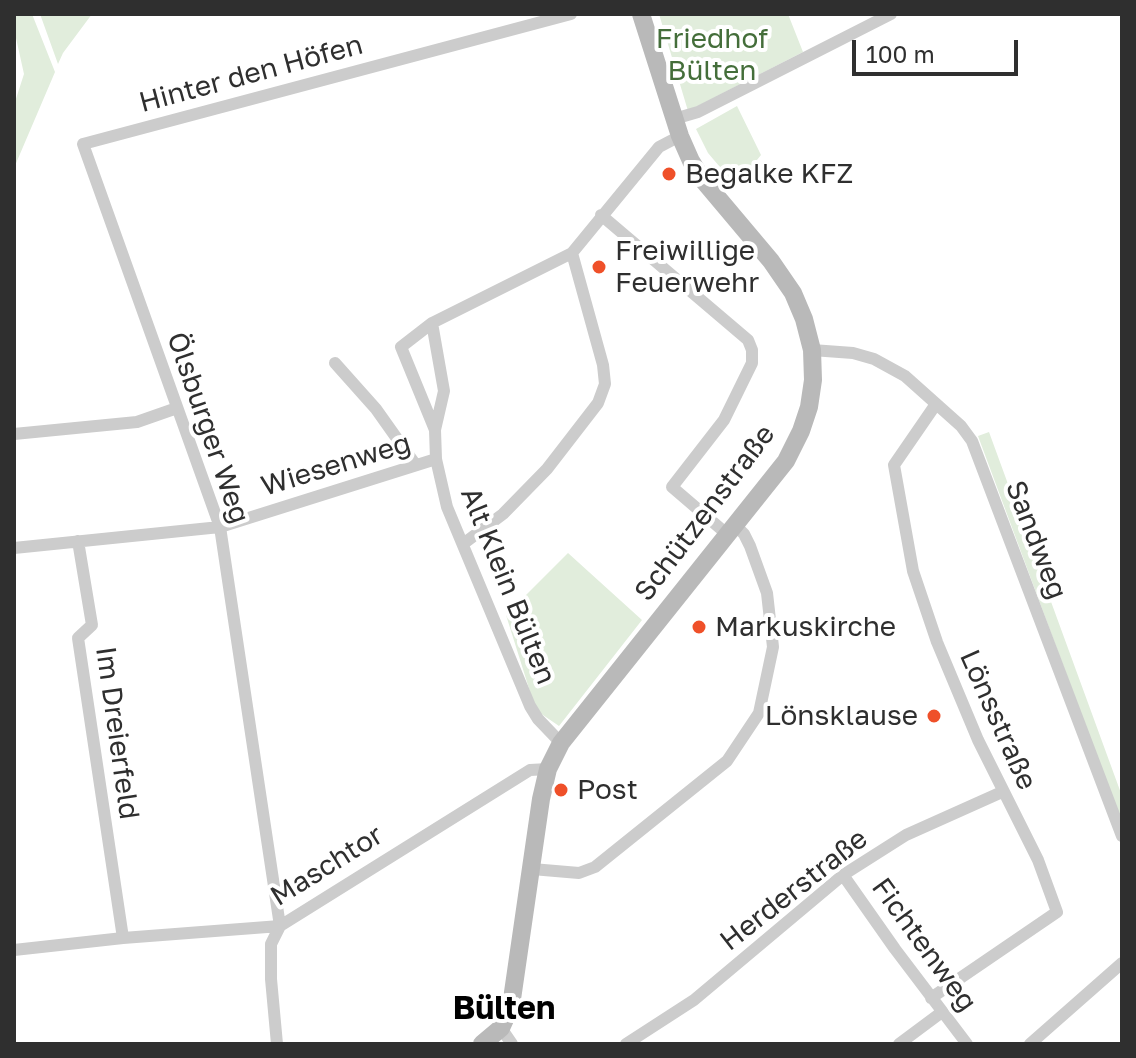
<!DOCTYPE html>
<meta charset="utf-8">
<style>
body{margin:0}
#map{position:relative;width:1136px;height:1058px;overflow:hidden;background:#fff;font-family:"Golos Text",sans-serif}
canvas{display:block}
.frame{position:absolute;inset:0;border:16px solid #2f2f2f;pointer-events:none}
.scale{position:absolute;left:852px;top:40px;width:166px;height:36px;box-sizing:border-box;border:4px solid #2f2f2f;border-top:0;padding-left:10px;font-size:24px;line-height:28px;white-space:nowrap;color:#2f2f2f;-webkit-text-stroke:6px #fff;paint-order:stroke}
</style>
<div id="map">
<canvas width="1136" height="1058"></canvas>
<div class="frame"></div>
<div class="scale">100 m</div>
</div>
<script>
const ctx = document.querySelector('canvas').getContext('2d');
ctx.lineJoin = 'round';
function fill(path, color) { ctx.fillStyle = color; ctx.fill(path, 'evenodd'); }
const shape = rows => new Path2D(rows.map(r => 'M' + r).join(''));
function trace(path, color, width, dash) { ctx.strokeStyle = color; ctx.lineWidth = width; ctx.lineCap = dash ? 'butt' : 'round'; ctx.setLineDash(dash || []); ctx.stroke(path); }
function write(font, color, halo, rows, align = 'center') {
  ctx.font = font + ' "Golos Text",sans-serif'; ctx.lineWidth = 8; ctx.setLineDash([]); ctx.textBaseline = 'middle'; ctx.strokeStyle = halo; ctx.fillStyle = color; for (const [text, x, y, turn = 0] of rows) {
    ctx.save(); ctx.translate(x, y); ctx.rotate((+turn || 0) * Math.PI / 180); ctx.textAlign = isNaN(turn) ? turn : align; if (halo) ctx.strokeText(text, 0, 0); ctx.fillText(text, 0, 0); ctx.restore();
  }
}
const green = shape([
 [14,14,32,14,55,72,14,168,14,105,24,74,14,29],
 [40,14,92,14,63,53,58,64],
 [659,14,788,14,803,52,688,111],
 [737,106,761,155,736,186,708,153,696,129],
 [989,432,1122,796,1122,824,978,436],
 [568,553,642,620,559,726,540,713,532,698,506,615]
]);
const street = shape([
 [674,119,698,112,891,14],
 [601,215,748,340,752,350,752,363,724,420,672,487,728,535],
 [432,323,401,347,435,430],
 [812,350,853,353,874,359,905,376,961,426,972,441,1122,836],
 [335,363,376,409,415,464],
 [14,434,137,422,177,408],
 [78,541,92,625,78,638,123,938],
 [463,544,503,514,547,469,598,403,605,384,603,365,572,253],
 [14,548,220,527,436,459],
 [561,743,538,719,530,706,447,507,436,459,435,430,444,391,432,323,572,253,659,147,680,136],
 [532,869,579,873,595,867,727,761,759,713,773,647,767,593,750,546,744,534,736,526],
 [843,875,895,949,967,1044],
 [14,950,123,938,280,926,530,770,548,769],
 [931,998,1057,912,1038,860,978,740,937,642,913,571,894,465,936,404],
 [501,1028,512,1044],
 [277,1044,271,979,271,944,280,926,220,527,83,144,571,14],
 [626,1044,694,1000,843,875,906,835,1002,792],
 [899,1044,942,1012],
 [1030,1044,1122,963]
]);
const secondary = shape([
 [482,1044,501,1028,511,1006,541,799,548,769,561,743,786,461,801,431,809,407,813,380,812,350,804,319,793,293,771,261,702,179,691,161,680,136,641,14]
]);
const markers = [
 [669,174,8,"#ef5029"],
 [599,267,8,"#ef5029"],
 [699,627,8,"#ef5029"],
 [934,716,8,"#ef5029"],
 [561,790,8,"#ef5029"]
];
const parkNames = [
 ["Friedhof",712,39],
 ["Bülten",712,71]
];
const streetNames = [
 ["Hinter den Höfen",251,74,-15],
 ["Ölsburger Weg",208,428,71],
 ["Wiesenweg",336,465,-17],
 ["Schützenstraße",705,513,-53],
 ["Sandweg",1036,540,69],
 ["Alt Klein Bülten",508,586,68],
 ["Lönsstraße",998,720,66],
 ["Im Dreierfeld",117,733,82],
 ["Maschtor",327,866,-32],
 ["Herderstraße",794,890,-38],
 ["Fichtenweg",924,945,54]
];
const poiNames = [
 ["Begalke KFZ",685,174],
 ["Freiwillige",615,251],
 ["Feuerwehr",615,283],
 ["Markuskirche",715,627],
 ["Lönsklause",918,716,"right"],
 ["Post",577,790]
];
const quarterNames = [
 ["Bülten",504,1009]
];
fill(green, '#e1eddc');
trace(street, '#ccc', 12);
trace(secondary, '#b9b9b9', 18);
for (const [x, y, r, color] of markers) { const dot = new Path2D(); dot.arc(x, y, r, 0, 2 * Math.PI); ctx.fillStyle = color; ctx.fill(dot); trace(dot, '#fff', 3); }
write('28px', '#446e3a', '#fff', parkNames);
write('28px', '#2f2f2f', '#fff', streetNames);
write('28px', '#2f2f2f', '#fff', poiNames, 'left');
write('bold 32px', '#000', '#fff', quarterNames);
</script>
